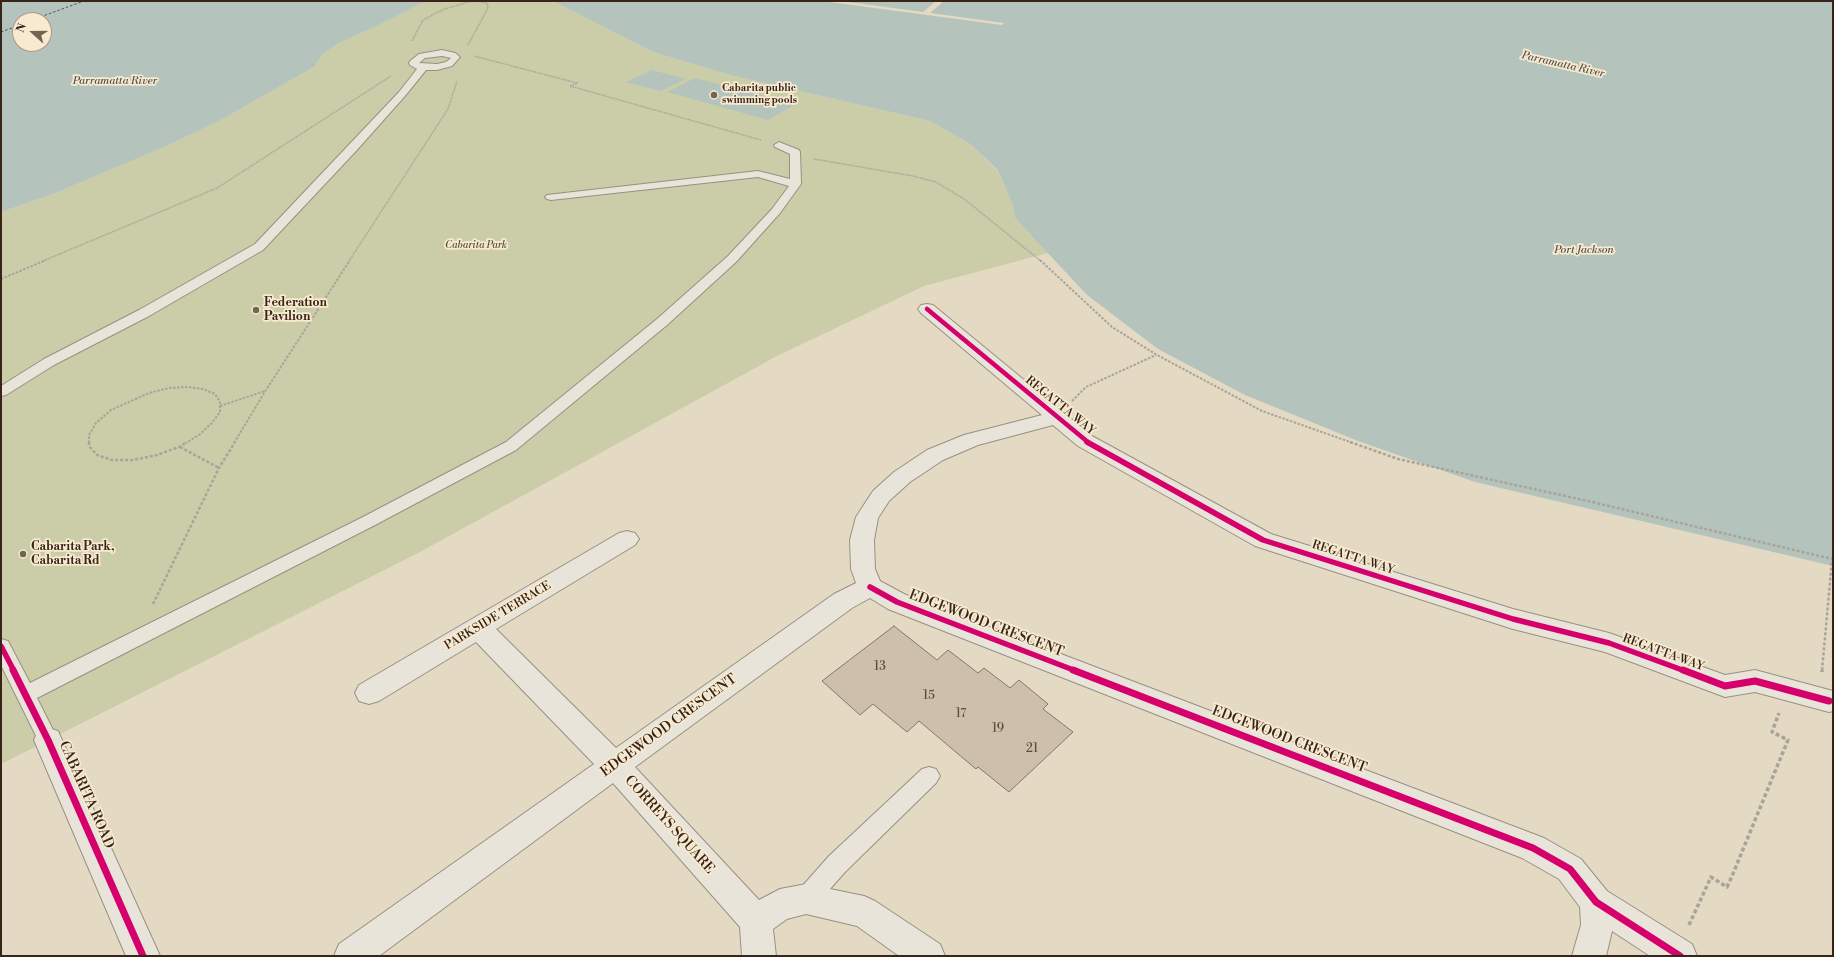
<!DOCTYPE html>
<style>
body{margin:0}
#map{position:relative;width:1834px;height:957px;overflow:hidden;background:#e4dac3;font-family:"Libre Bodoni",serif}
canvas{display:block}
.frame{position:absolute;inset:0;border:2px solid #382419;pointer-events:none}
.north{position:absolute;left:12px;top:12px;width:40px;height:40px;box-sizing:border-box;background:#f7ead0;border:1px solid #ab9b87;border-radius:50%;rotate:291deg;font-size:11px;font-weight:700;line-height:16px;text-align:center;color:#382419}
.north::after{content:'';display:block;margin:auto;width:14px;height:18px;background:#746454;clip-path:polygon(50% 0,100% 100%,50% 72%,0 100%)}
</style>
<div id="map">
<canvas width="1834" height="957"></canvas>
<div class="frame"></div>
<div class="north">N</div>
</div>
<script>
const ctx = document.querySelector('canvas').getContext('2d');
ctx.lineJoin = 'round';
function fill(path, color) { ctx.fillStyle = color; ctx.fill(path, 'evenodd'); }
const shape = rows => new Path2D(rows.map(r => 'M' + r).join(''));
function trace(path, color, width, dash) { ctx.strokeStyle = color; ctx.lineWidth = width; ctx.lineCap = dash ? 'butt' : 'round'; ctx.setLineDash(dash || []); ctx.stroke(path); }
function write(font, color, halo, rows, align = 'center') {
  ctx.font = font + ' "Libre Bodoni",serif'; ctx.lineWidth = 3.5; ctx.setLineDash([]); ctx.textBaseline = 'middle'; ctx.strokeStyle = halo; ctx.fillStyle = color; for (const [text, x, y, turn = 0] of rows) {
    ctx.save(); ctx.translate(x, y); ctx.rotate((+turn || 0) * Math.PI / 180); ctx.textAlign = isNaN(turn) ? turn : align; if (halo) ctx.strokeText(text, 0, 0); ctx.fillText(text, 0, 0); ctx.restore();
  }
}
const green = shape([
 [426,1,553,1,653,52,730,75,930,121,970,144,997,170,1013,205,1015,218,1048,253,924,286,777,356,420,552,1,764,1,212,53,194,162,148,219,121,314,67,323,54,339,43,381,24]
]);
const water = shape([
 [1,1,426,1,381,24,339,43,323,54,314,67,219,121,162,148,53,194,1,212],
 [20,20,44,20,44,44,20,44],
 [553,1,1833,1,1833,566,1475,482,1358,441,1245,395,1158,349,1087,295,1015,218,1013,205,997,169,970,144,930,121,730,75,653,52],
 [652,70,686,79,660,91,626,82],
 [695,78,796,104,768,120,667,92]
]);
const pier = shape([
 [822,1,841,1,923,12,936,1,944,1,930,13,1004,23,1002,25]
]);
const ferry = shape([
 [32,20,84,1],
 [1,32,20,25]
]);
const building = shape([
 [894,626,937,660,948,650,978,673,984,668,1010,688,1019,680,1048,704,1043,709,1073,732,1009,792,978,767,976,769,919,721,907,732,873,704,860,715,822,681,894,626]
]);
const pathFar3 = shape([
 [412,41,423,20,442,10,468,2,477,1,487,3,488,8,468,45],
 [474,56,577,83,570,86],
 [570,86,761,140],
 [814,159,913,176,936,182,964,199,1041,261],
 [43,261,217,188,391,76],
 [349,261,448,109,457,81]
]);
const pathFar2 = shape([
 [1040,260,1112,327,1157,355,1262,411,1353,443],
 [1,279,46,260],
 [1072,401,1086,387,1156,355],
 [220,406,265,391],
 [89,443,89,435,96,423,111,410,149,393,169,388,188,387,203,389,215,394,220,402,220,412,212,423,199,435,186,443],
 [234,443,266,390,350,260]
]);
const pathFar1 = shape([
 [89,442,89,446,97,455,112,460,133,460,157,455,179,447,187,442],
 [1350,442,1398,459,1592,502,1832,559,1822,671],
 [180,447,219,468],
 [153,604,219,468,235,442]
]);
const path = shape([
 [1822,672,1822,670],
 [1689,925,1711,877,1727,887,1732,876,1788,740,1772,732,1779,713]
]);
const service = shape([
 [442,50,455,53,460,57,452,66,437,70,426,70,405,96,356,151,263,250,149,316,54,365,6,395,1,396,1,386,44,359,139,310,255,244,399,92,417,69,410,65,409,63,410,61,419,54,442,50],
 [442,56,451,58,446,62,437,64,419,63,425,58,442,56],
 [779,142,799,150,800,152,801,184,780,213,736,262,667,325,516,450,375,525,37,698,58,740,55,746,48,749,41,746,1,665,1,639,8,641,30,683,363,517,506,442,657,319,728,256,772,209,789,186,758,177,551,200,547,199,545,197,547,195,758,171,790,179,790,154,775,147,774,145,779,142],
 [929,767,936,769,940,776,936,783,845,872,814,907,806,910,798,907,794,899,798,891,829,856,922,769,929,767]
]);
const minor = shape([
 [927,304,933,305,1092,436,1271,534,1513,609,1609,633,1725,675,1755,670,1833,691,1833,711,1829,712,1755,692,1725,697,1605,652,1513,629,1255,546,1078,446,1053,425,978,445,943,460,910,482,889,501,878,518,874,540,875,569,880,581,906,595,1544,838,1581,859,1607,891,1692,944,1697,956,1650,956,1612,931,1606,956,1572,956,1581,925,1580,907,1559,879,1522,858,888,609,870,598,852,608,635,767,759,900,780,889,806,884,864,896,875,901,940,944,945,956,899,956,857,926,806,914,787,919,773,929,776,956,742,956,740,927,613,783,379,956,334,956,339,944,594,764,476,642,379,701,369,704,359,701,355,693,359,685,619,533,627,531,635,533,639,539,635,545,496,629,616,748,834,594,856,583,851,569,850,540,856,517,873,491,894,472,927,450,964,435,1042,415,921,313,918,309,921,305,927,304],
 [48,728,58,731,160,956,126,956,34,740,38,731,48,728]
]);
const cyclewayFar2 = shape([
 [927,309,1089,443]
]);
const cyclewayFar1 = shape([
 [1087,442,1263,540,1513,619,1609,643,1685,671],
 [870,587,897,602,1076,671],
 [1,646,14,671]
]);
const cycleway = shape([
 [13,670,48,740,143,956],
 [1073,670,1533,848,1570,869,1596,902,1680,956],
 [1683,670,1725,686,1755,681,1829,701]
]);
const markers = [
 [714,95,4,"#746454"],
 [256,310,4,"#746454"],
 [23,554,4,"#746454"]
];
const farPoinames = [
 ["Cabarita public",722,89],
 ["swimming pools",722,101]
];
const farParknames = [
 ["Cabarita Park",476,246]
];
const farWaternames = [
 ["Parramatta River",1563,65,13],
 ["Parramatta River",115,81],
 ["Port Jackson",1584,250]
];
const poiNames = [
 ["Federation",264,303],
 ["Pavilion",264,317],
 ["Cabarita Park,",31,547],
 ["Cabarita Rd",31,561]
];
const streetNames = [
 ["REGATTA WAY",1060,406,39],
 ["REGATTA WAY",1353,558,18],
 ["PARKSIDE TERRACE",498,616,-31],
 ["REGATTA WAY",1663,653,20]
];
const nearNumbernames = [
 ["13",880,667],
 ["15",929,696],
 ["17",961,714],
 ["19",998,729],
 ["21",1032,749]
];
const nearStreetnames = [
 ["EDGEWOOD CRESCENT",986,624,21],
 ["EDGEWOOD CRESCENT",669,726,-36],
 ["EDGEWOOD CRESCENT",1289,740,21],
 ["CABARITA ROAD",86,795,66],
 ["CORREYS SQUARE",669,825,48]
];
fill(green, '#cacda8');
fill(water, '#b4c4bd');
fill(pier, '#e4dac3');
trace(ferry, '#575149', 1, [2.5, 2]);
fill(building, '#cdbfac');
trace(building, '#80786b', 1);
trace(service, '#989082', 2);
trace(minor, '#989082', 2);
trace(pathFar3, '#a9a49a', 1.5, [1.5, 1]);
trace(pathFar2, '#a9a49a', 2, [2.5, 1.5]);
trace(pathFar1, '#a9a49a', 2.5, [3, 2]);
trace(path, '#a9a49a', 3.5, [4, 2.5]);
fill(service, '#e9e4d9');
fill(minor, '#e9e4d9');
trace(cyclewayFar2, '#d6006c', 4.5);
trace(cyclewayFar1, '#d6006c', 5.5);
trace(cycleway, '#d6006c', 7);
for (const [x, y, r, color] of markers) { const dot = new Path2D(); dot.arc(x, y, r, 0, 2 * Math.PI); ctx.fillStyle = color; ctx.fill(dot); trace(dot, '#f7ead0', 1.5); }
write('bold 10px', '#382419', '#f7ead0', farPoinames, 'left');
write('italic 10px', '#574c37', '#f7ead0', farParknames);
write('italic 11px', '#575149', '#f7ead0', farWaternames);
write('bold 12px', '#382419', '#f7ead0', poiNames, 'left');
write('12px', '#382419', '#f7ead0', streetNames);
write('12px', '#5d4b3e', null, nearNumbernames);
write('14px', '#382419', '#f7ead0', nearStreetnames);
</script>
